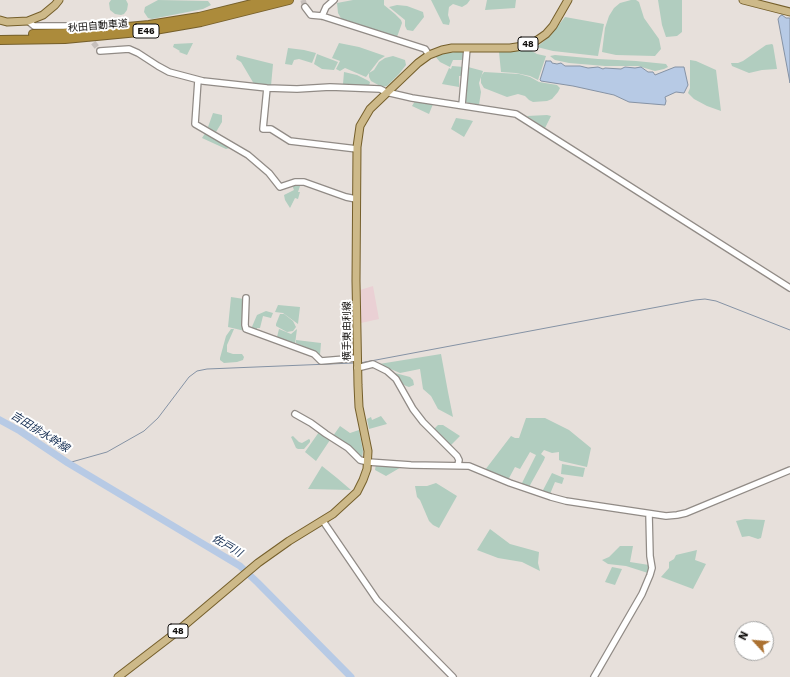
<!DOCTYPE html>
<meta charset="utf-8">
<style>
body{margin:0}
#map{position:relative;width:790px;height:677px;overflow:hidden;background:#e7e0db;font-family:"Work Sans",sans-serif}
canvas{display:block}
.north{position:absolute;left:734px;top:621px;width:40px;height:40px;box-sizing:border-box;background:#fff;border:1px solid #9f9f9e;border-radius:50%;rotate:296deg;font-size:11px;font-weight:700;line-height:16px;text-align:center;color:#100e0c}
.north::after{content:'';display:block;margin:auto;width:14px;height:18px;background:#ab7131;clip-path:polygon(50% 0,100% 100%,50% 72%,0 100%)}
</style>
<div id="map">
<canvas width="790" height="677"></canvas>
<div class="north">N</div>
</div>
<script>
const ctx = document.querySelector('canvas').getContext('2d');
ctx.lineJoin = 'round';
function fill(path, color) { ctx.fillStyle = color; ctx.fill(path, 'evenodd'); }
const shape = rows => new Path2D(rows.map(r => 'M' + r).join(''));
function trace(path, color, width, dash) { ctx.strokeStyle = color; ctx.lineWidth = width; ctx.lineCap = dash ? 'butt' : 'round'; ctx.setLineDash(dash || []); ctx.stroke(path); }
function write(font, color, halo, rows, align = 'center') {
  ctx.font = font + ' "Work Sans","Noto Sans JP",sans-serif'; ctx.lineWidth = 4; ctx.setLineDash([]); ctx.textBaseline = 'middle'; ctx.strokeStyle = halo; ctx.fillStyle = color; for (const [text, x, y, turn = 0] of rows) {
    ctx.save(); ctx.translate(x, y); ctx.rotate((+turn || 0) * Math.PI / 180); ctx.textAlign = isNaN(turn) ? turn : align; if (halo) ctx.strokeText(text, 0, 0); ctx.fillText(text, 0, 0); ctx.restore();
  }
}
const commercial = shape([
 [373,286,379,319,361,323,360,290]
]);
const green = shape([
 [111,0,126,0,128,4,127,10,124,14,121,15,115,14,110,10,109,3],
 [158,0,208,1,211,5,203,9,152,19,148,18,144,12,145,7],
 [353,0,384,0,384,5,395,14,401,20,402,23,397,37,342,20,338,13,337,3],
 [431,0,470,0,467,4,462,7,453,4,449,7,448,15,450,21,449,25,443,24],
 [487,0,516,0,515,8,485,10],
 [631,0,636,0,639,2,644,18,659,39,661,49,655,56,616,55,602,52,605,28,609,16,614,8,620,3],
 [658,0,682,0,682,32,677,36,666,37,662,25],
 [397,5,407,6,423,12,424,17,413,31,407,30,405,26,405,20,389,7],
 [565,17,604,24,598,56,553,51,537,47,550,36],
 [193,43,187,55,179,52,180,51,173,47,174,44],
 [339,43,359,47,385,56,379,60,366,77,345,68,340,71,336,69,340,61,332,58],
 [772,44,773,45,777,69,762,70,749,73,732,66,731,63,738,63,743,61,766,45],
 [288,48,304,50,316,53,312,63,299,59,294,60,292,65,285,64],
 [528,49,537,54,546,56,538,80,530,76,516,73,501,72,499,52],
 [465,51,464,60,453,60,450,67,440,62,435,56,447,53],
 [317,54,338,62,334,70,322,69,314,64],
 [237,55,273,64,271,86,254,84,241,62,236,59],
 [555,55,598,59,636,61,666,64,668,67,664,69,655,71,638,66,605,66,569,63,555,60,550,56],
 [393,56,405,60,406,65,399,74,387,86,382,87,371,81,369,77,369,73,374,70,379,62,385,58],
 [690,60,696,61,716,70,721,111,707,106,694,99,688,93,690,88],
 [452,66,464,67,463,76,459,76,459,87,442,84,449,68,451,69],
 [468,67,483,71,479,83,481,92,479,105,465,102],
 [344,72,357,75,367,80,370,82,369,86,343,84],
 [484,72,519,74,530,77,539,82,557,85,560,88,558,92,552,99,547,101,533,102,529,100,525,96,518,94,507,97,484,88,481,83,481,76],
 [415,101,433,104,429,114,412,106],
 [213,113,222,115,222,122,216,132,208,127],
 [527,116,547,115,551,116,545,128],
 [456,118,469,120,473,121,464,137,451,129],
 [206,132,233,147,226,149,202,138],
 [301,183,298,192,300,192,298,199,295,198,290,208,285,200,284,195,294,190,292,185],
 [231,297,244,299,245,331,228,327],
 [278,305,300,307,298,324,283,313,275,312],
 [266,311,273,313,271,318,263,316,260,328,257,328,257,331,251,329,257,315],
 [280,314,284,314,293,321,296,327,293,331,287,332,276,326,276,324],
 [231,329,234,329,227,345,227,352,233,354,242,354,244,357,243,360,237,362,224,363,220,360,220,358,226,336],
 [279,329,291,334,297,329,295,344,277,337],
 [296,340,321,343,320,355,312,350,296,343],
 [441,354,448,392,453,417,438,409,431,396,423,389,420,369,400,373,379,364],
 [395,373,410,377,413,380,414,385,409,387,406,386,401,383,395,374],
 [381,416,387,424,369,429,367,419,371,417,372,420],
 [526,418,545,418,569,430,591,448,587,467,561,461,559,460,559,452,552,453,544,450,541,454,545,457,544,460,529,487,521,485,536,455,530,452,520,469,515,467,508,480,485,470,511,436,515,438,519,438],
 [438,425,443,425,460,436,450,446,434,429],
 [340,426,350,433,359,430,363,451,362,458,350,447,333,436],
 [319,432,330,440,316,461,305,452],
 [293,436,299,442,302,443,309,439,310,440,310,442,304,449,298,449,296,448,292,439,291,437],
 [376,464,403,466,386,476,375,470],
 [562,464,585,468,583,477,561,474],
 [322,466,337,478,351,490,308,489],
 [552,473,564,478,562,484,555,482,550,494,542,492],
 [436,483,457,496,439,528,433,525,429,521,420,500,417,497,415,486,427,486],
 [745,519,765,520,761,538,758,539,749,536,742,537,736,521],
 [490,529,510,544,539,552,538,563,540,571,522,562,498,558,477,550],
 [620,546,633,546,630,562,649,565,648,573,626,566,608,564,602,560,609,557],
 [697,550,695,560,706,564,693,589,661,577,669,568,669,562,674,559,676,555],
 [612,567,622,569,615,585,605,582]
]);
const water = shape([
 [782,15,786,18,790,18,790,83,778,19,780,16,782,15],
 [546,61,551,61,552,63,557,64,561,63,565,66,580,66,588,68,598,67,603,69,605,68,621,69,625,67,635,68,641,67,648,72,653,72,655,75,675,67,684,67,688,85,684,93,676,92,665,97,666,101,665,105,629,102,614,95,573,86,541,81,540,80,546,61]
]);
const stream = shape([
 [360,363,695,300,705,299,716,301,790,330],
 [68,463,107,452,144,431,158,418,189,377,197,371,207,369,354,363]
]);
const river = shape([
 [0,420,20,431,68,463,240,566,258,583,351,677]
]);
const minorTunnel = shape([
 [303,0,305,7],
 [88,36,100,51]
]);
const minor = shape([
 [305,7,311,15,322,16,425,49,429,55],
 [322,16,326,7,334,0],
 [28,21,34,26,77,26],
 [100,51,129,49,138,53,158,66,169,72,203,81,267,88,297,89,330,87,380,89,386,92,412,98,516,114,790,288],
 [198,80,195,124,248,155,269,173,280,187,295,182,304,182,346,197,356,199],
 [267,88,263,129,271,129,290,141,357,149],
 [462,105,467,48],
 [246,298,245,325,246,329,314,354,321,361,357,358],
 [357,368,373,364,387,371,396,379,413,409,423,422,457,456,459,460,458,465],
 [295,414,311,423,326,434,348,448,360,460,368,462,411,465,469,466,510,483,551,497,566,501,666,516,677,515,686,513,790,470],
 [323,521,377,600,453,677],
 [594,677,642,594,650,575,652,568,650,556,649,514]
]);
const major = shape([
 [743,0,790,12],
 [0,20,7,22,28,21,43,15,55,5,59,0],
 [118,677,174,634,258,563,289,541,333,514,357,492,363,480,367,469,368,451,359,407,358,385,356,281,357,147,360,126,370,109,418,63,429,55,442,50,452,48,510,48,523,46,536,41,546,34,553,26,568,0]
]);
const highway = shape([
 [33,34,64,33,149,25,199,17,268,0],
 [0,40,65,39,149,31,201,22,289,0]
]);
const shields = [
 [146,31,26],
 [528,44,20],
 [178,631,20]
];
const shieldNames = [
 ["E46",146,31],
 ["48",528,44],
 ["48",178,631]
];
const streetNames = [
 ["秋田自動車道",98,26,-5],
 ["横手東由利線",347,331,-90]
];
const waterNames = [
 ["吉田排水幹線",40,432,32],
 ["佐戸川",227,546,31]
];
fill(commercial, '#ead0d4');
fill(green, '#b1cdbf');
fill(water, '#b7cae5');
trace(water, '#8592a4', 1);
trace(stream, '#8592a4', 1);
trace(river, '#b7cae5', 7);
trace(minorTunnel, '#c7c0bc', 5.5, [5.5, 3]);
trace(minor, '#918b86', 8);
trace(major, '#755f2b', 9);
trace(highway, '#755f2b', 10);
trace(minor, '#fff', 5.5);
trace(major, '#cdb989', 7);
trace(highway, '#ac8b3b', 8);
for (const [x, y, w] of shields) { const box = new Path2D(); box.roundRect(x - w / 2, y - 7, w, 14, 3); ctx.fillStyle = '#fff'; ctx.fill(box); trace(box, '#100e0c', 1); }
write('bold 9px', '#100e0c', null, shieldNames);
write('10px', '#100e0c', '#fff', streetNames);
write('italic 11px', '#132c51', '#fff', waterNames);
</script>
